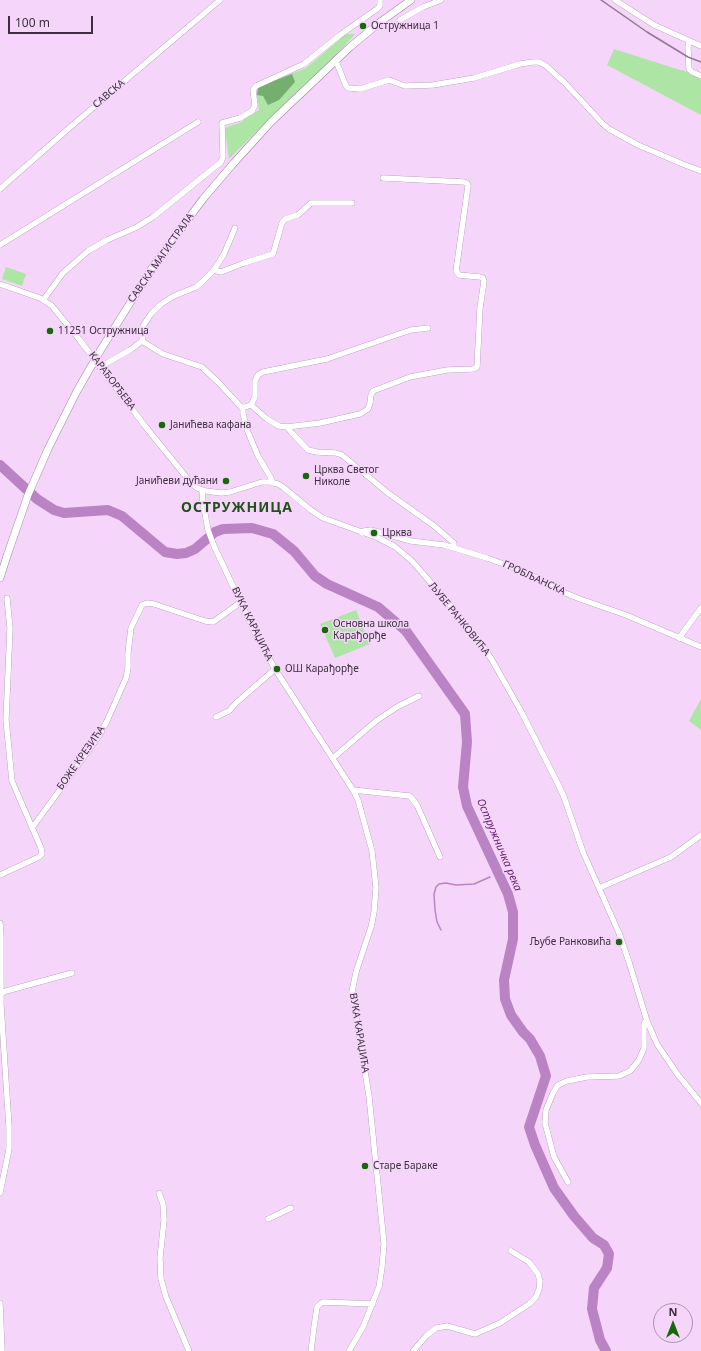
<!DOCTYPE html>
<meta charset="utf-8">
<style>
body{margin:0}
#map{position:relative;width:701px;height:1351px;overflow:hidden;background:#f6d5fb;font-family:"Noto Sans",sans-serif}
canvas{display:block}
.north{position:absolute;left:653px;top:1303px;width:40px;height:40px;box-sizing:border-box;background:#f6d5fb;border:1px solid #ac93af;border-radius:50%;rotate:0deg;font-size:11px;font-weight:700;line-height:16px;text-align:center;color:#3c2f3e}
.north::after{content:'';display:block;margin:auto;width:14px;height:18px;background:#176809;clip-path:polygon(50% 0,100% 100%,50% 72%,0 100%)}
.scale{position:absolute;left:8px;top:16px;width:85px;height:18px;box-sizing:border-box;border:2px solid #3c2f3e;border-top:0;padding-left:5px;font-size:12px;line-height:14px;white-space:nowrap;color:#3c2f3e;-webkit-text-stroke:3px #f6d5fb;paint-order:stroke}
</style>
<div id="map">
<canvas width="701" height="1351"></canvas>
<div class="north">N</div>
<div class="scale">100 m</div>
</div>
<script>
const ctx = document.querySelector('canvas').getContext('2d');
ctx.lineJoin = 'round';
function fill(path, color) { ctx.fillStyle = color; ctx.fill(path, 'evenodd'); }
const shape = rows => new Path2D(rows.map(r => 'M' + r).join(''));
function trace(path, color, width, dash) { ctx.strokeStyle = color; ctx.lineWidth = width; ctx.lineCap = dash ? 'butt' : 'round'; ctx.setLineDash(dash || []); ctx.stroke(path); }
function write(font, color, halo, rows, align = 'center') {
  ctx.font = font + ' "Noto Sans",sans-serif'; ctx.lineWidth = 3; ctx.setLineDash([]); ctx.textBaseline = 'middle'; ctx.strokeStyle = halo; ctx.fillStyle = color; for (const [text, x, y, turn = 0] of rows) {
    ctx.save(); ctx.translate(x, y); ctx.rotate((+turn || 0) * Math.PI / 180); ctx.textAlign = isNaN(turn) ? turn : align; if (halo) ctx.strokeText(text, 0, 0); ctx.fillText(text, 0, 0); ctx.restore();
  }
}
const green = shape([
 [346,34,355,34,333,58,275,113,229,159,225,128,242,122,244,119,259,110,257,95,258,87,306,68],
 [614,49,680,70,682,70,701,78,701,115,607,65],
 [6,267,26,274,22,286,2,279],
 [356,610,370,644,335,658,320,624],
 [701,699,701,730,689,721]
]);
const forest = shape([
 [292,74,295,82,279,100,268,105,263,96,257,95,258,87]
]);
const stream = shape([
 [441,930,437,922,435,910,434,894,436,887,439,884,446,883,456,885,474,884,490,877]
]);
const river = shape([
 [0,465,37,499,54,510,64,513,108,510,122,516,165,552,177,554,186,553,195,549,215,532,223,529,252,528,273,534,294,551,315,576,327,584,378,607,406,631,465,714,467,742,463,787,467,806,508,894,513,912,513,939,504,980,505,999,511,1015,523,1032,530,1039,540,1056,546,1076,529,1127,535,1145,554,1188,574,1216,593,1238,604,1245,609,1254,607,1268,594,1288,592,1309,600,1340,606,1351]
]);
const minor = shape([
 [615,0,654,25,701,46],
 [400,20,423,7,441,0],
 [689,41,688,47,689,69,692,72,701,76],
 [336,61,346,86,348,88,360,89,389,80,405,86,433,85,474,78,520,64,533,62,539,62,545,65,565,83,603,124,609,129,638,145,685,165,701,171],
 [0,189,68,129,220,0],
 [0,245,198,122],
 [214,270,221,272,244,263,273,254,282,223,285,219,298,215,311,203,352,203],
 [0,284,40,298,52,306,79,339,145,426,191,483,197,488,206,491,221,493,230,492,262,482,270,482,278,484,283,487,311,510,323,518,376,537,394,546,412,561,450,605,482,645,492,660,522,713,558,784,564,797,583,852,619,933,629,962,647,1021,657,1044,678,1075,701,1103],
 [44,299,63,273,88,251,107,240,137,227,153,217,221,162,223,157,222,123,240,118,252,111,255,105,253,90,256,86,304,64,340,35,377,9,380,6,380,0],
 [142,341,163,354,202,367,219,383,241,407,245,407,251,405],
 [100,367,130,350,142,341,143,337,143,326,151,314,161,304,174,296,196,287,201,283,214,270,224,254,235,228],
 [251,405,267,419,279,426,287,427,320,423,360,414,368,409,370,403,371,395,373,391,410,377,447,370,473,369,477,367,480,308,484,281,483,278,480,277,459,275,456,271,468,186,467,183,464,182,383,178],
 [251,405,255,397,255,381,258,375,263,372,327,359,396,335,411,330,428,328],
 [243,407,243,414,248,432,258,456,271,478,272,483],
 [287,427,292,433,308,450,317,452,336,453,342,455,388,493,433,525,454,543,454,548],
 [202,491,203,503,208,530,214,546,257,637,275,669,353,790,358,800,372,851,376,888,374,912,371,927,356,972,352,992,369,1096,384,1244,382,1267,379,1287,363,1327,349,1351],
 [362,533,364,531,371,530,411,541,444,545,487,558,525,572,565,593,580,599,626,615,701,647],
 [679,638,701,608],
 [216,717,229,711,236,703,275,669],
 [333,758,376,721,397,707,419,696],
 [353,790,410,796,417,805,440,857],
 [32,828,99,736,107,721,126,678,128,668,128,653,131,628,142,605,147,603,154,604,205,621,213,622,241,602],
 [0,875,39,857,42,854,41,848,12,781,6,720,10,628,7,598],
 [599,888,671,857,701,835],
 [0,923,1,937,1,1005,9,1127,9,1149,0,1193],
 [2,993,6,991,72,973],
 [568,1182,554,1157,545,1123,546,1110,553,1093,558,1085,567,1081,587,1077,619,1076,630,1071,639,1060,644,1048,644,1024,645,1022,647,1021],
 [159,1193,163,1204,164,1220,160,1258,161,1279,166,1297,189,1351],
 [268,1219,291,1208],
 [0,1303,2,1351],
 [311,1351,314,1327,317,1307,320,1304,323,1302,373,1304],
 [413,1351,426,1336,436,1328,447,1326,475,1334,500,1323,529,1304,536,1297,539,1289,540,1281,538,1274,529,1262,511,1251]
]);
const major = shape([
 [232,165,271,122,350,47,379,23,411,0],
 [0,578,7,556]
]);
const rail = shape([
 [601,0,647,32,688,57,701,62]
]);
const majorBridge = shape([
 [7,556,28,495,48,449,77,391,100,351,152,268,203,199,232,165]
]);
const markers = [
 [363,26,4,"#176809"],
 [50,331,4,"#176809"],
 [162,425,4,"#176809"],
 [306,476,4,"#176809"],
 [226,481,4,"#176809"],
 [374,533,4,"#176809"],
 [325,630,4,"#176809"],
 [277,669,4,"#176809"],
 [619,942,4,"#176809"],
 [365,1166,4,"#176809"]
];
const poiNames = [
 ["Остружница 1",371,26],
 ["11251 Остружница",58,331],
 ["Јанићева кафана",170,425],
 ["Црква Светог",314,470],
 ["Николе",314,482],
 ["Јанићеви дућани",218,481,"right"],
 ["Црква",382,533],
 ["Основна школа",333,624],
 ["Карађорђе",333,636],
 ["ОШ Карађорђе",285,669],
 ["Љубе Ранковића",611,942,"right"],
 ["Старе Бараке",373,1166]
];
const streetNames = [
 ["САВСКА",109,94,-40],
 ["САВСКА МАГИСТРАЛА",161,258,-55],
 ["КАРАЂОРЂЕВА",112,381,53],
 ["ГРОБЉАНСКА",534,578,25],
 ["ЉУБЕ РАНКОВИЋА",459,619,51],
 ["ВУКА КАРАЏИЋА",252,624,64],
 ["БОЖЕ КРЕЗИЋА",81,758,-55],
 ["ВУКА КАРАЏИЋА",359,1033,81]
];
const waterNames = [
 ["Остружничка река",499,845,67]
];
const districtNames = [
 ["ОСТРУЖНИЦА",237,508]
];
fill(green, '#ace5a4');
fill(forest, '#75af6d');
trace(stream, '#ba83c4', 1.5);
trace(river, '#ba83c4', 10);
trace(minor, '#9e80a3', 6);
trace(major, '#9e80a3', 8);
trace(minor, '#fff', 5.5);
trace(major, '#fff', 7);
trace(rail, '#8f7993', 1.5);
trace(majorBridge, '#9e80a3', 8, []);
trace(majorBridge, '#fff', 7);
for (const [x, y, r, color] of markers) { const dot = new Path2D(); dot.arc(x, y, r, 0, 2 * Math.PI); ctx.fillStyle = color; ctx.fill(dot); trace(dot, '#f6d5fb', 1.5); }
write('10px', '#3c2f3e', '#f6d5fb', poiNames, 'left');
write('10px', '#3c2f3e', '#f6d5fb', streetNames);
write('italic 11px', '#692575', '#f6d5fb', waterNames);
ctx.letterSpacing = '1px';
write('bold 14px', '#22521b', '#f6d5fb', districtNames);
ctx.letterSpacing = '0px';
</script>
